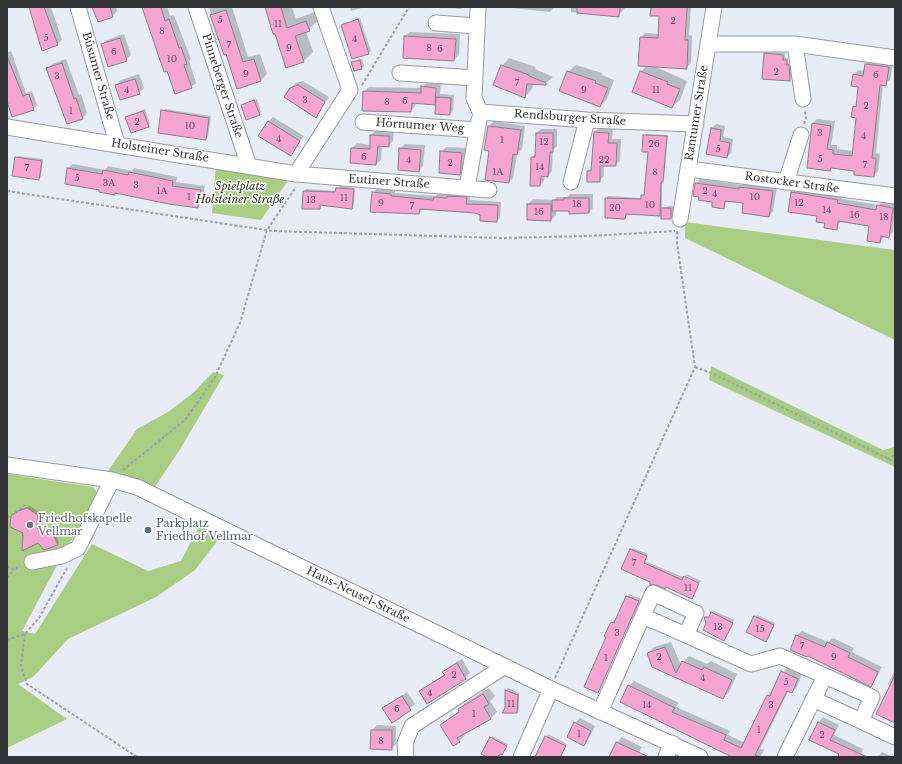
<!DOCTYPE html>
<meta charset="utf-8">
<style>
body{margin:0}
#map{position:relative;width:902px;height:764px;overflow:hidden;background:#e7ecf6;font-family:"Libre Baskerville",serif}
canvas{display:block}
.frame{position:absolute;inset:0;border:8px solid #323337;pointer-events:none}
</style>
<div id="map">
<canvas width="902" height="764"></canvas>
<div class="frame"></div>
</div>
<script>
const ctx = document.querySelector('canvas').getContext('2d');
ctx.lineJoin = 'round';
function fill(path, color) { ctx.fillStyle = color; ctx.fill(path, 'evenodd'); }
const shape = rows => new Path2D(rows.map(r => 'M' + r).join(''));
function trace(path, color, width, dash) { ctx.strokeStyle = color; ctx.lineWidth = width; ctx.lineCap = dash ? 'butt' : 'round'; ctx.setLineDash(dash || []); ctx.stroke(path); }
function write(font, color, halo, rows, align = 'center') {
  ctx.font = font + ' "Libre Baskerville",serif'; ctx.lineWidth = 3; ctx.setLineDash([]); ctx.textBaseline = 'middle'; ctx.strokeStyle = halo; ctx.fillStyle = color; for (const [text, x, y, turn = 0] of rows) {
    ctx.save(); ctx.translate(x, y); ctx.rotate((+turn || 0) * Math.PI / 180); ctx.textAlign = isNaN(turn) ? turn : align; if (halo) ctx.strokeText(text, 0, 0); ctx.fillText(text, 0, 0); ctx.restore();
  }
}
const green = shape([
 [216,166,289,179,261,220,212,213],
 [685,222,895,250,895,340,685,238],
 [711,366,883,450,895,447,895,467,709,380],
 [213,372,224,375,179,451,154,488,108,471,137,429,168,412,193,393],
 [7,474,93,487,99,495,62,556,22,631,35,634,92,544,148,571,181,561,200,524,222,535,195,570,156,597,68,639,33,677,18,684,67,719,7,748]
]);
const shadow = shape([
 [28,7,51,7,62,40,57,44],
 [93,7,116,7,117,11,113,16],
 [143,7,167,7,170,16,174,15,191,59,189,61,196,83,191,87],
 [209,7,232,7,248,57,260,54,267,74,261,80,238,87,227,53,224,54],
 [265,7,292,7,296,19,315,12,318,21,306,31,313,52,304,61,275,32,273,33],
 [350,7,365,7,351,11],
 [438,7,463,7,461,9],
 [503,7,555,7,550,12],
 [571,7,626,7,618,16,571,12],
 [652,7,691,7,689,35,692,36,691,63,686,68,656,67,687,81,680,100,672,107,633,92,641,71,647,66,641,38,645,33,659,34,660,15],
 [360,18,371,51,369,53,343,25],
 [410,32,460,34,459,55,454,60,405,36],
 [124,34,131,55,126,60,102,45,107,40],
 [11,51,26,93,32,91,37,105,34,109,13,116,7,98,7,53],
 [767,52,785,53,785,58,788,58,788,63,791,63,791,78,789,80,765,54],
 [509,58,536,67,535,69,553,77,545,84,533,83,532,89,525,97,502,66],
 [66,59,79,95,81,94,87,113,83,118,47,69,52,64],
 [362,59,364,66,362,68,352,63],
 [871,59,893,63,890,80,883,84,876,153,880,154,878,172,873,176,855,170,832,167,830,170,813,123,817,119,835,121,831,145,837,145,837,149,854,151,858,117,854,107,857,103,859,86,853,75,858,70,865,71,866,64],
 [576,65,602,73,602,75,614,80,607,99,600,106,568,72],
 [139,74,144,88,139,93,116,85,121,80],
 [303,81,329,97,316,116,290,88,296,83],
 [427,82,441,83,440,94,454,95,453,111,450,114,437,102,435,104,416,102,415,106,411,111,364,92,369,87,422,88],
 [257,99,261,112,259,114,242,105],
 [145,109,150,124,148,126,126,117],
 [165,109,211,116,208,137,205,139,162,111],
 [273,117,304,136,290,155,268,122],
 [494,121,525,126,522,149,517,154,513,178,509,182,490,150,485,149,489,126],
 [716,124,725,126,723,137,733,139,731,153,727,157,708,153,712,128],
 [599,128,613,129,612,139,621,139,620,161,615,165,604,165,604,176,599,181,588,181,588,171,592,167,595,132],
 [541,129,557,129,557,146,553,150,552,171,548,176,545,175,544,181,540,185,532,157,536,153,537,133],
 [376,130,394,131,393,141,388,146,382,145,381,160,376,164,351,162,352,148,357,143,371,145,371,135],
 [646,134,668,135,664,179,662,180,662,209,664,207,673,206,673,216,671,218,662,212,659,215,627,213,625,218,606,198,609,196,642,198,644,194,649,151,644,136],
 [405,144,425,145,423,166,419,171,400,149],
 [446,147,466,148,465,169,460,174,441,152],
 [18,156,43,159,41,176,39,178,16,158],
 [73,164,105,170,108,166,132,171,134,168,177,177,176,182,205,186,202,202,198,207,116,192,114,194,101,189,68,168],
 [700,179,742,185,745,182,777,187,773,211,769,216,744,202,728,200,723,207,700,196,696,184],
 [339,186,355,188,354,205,351,208,322,204,320,208,304,191,306,189,337,191],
 [797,188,842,195,842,199,879,205,883,201,895,203,893,232,889,236,885,236,880,242,870,225,841,221,836,229,792,193],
 [377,189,395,190,395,193,436,196,438,194,449,195,452,192,470,194,470,200,501,202,500,218,496,221,476,212,423,208,419,213,373,193],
 [570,194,593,194,593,208,589,212,556,210,556,215,551,220,528,204,533,199,554,200,557,197,567,197],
 [30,506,40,513,39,526,53,528,59,542,57,544,38,541,24,533,14,514,21,509],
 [633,548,648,554,645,561,699,584,693,596,691,598,666,586,630,550],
 [686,574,701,581,700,583,685,575],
 [629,594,641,599,598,692,608,637,606,636,612,622,614,620,616,621],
 [714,611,734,620,724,639,707,624,705,618,711,616],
 [757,615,775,623,766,641,755,617],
 [802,631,828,642,833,638,854,648,852,652,882,667,875,681,871,685,808,655,791,649,797,635],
 [671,642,681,665,689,656,707,664,711,661,737,674,729,692,723,698,653,666,648,653,654,647],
 [462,659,470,673,465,678,420,691,445,674,444,672,448,667],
 [787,667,802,674,797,687,792,692,789,690,760,749,764,750,760,757,735,757,629,686,634,681,679,703,676,707,730,731,728,735,745,743,768,695],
 [895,670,895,706,891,685,888,684],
 [489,688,495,696,490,701,497,712,491,718,464,733,465,735,459,741,441,725,460,711,459,709,465,703],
 [508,688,519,693,519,710,516,712,506,708,506,690],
 [407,692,415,704,392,721,384,709],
 [823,717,839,725,834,735,863,749,860,757,839,757,841,753,810,739,819,722],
 [580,718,595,726,588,740,584,745,575,723],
 [377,725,396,726,396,744,391,749,372,730],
 [548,734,567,744,561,757,537,757],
 [492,736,508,744,504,752,500,753,498,757,489,757,490,738],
 [622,737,642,747,637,757,615,757,611,755,617,742],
 [882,752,893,757,878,757]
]);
const building = shape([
 [29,7,44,7,58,45,42,51,29,7],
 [92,7,110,7,113,17,98,22,92,7],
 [142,7,161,7,165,21,169,19,179,48,181,47,187,64,184,65,192,88,175,94,167,71,164,72,142,7],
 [265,7,281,7,287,28,306,21,310,31,295,36,304,62,286,68,275,34,273,34,265,7],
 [577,7,620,7,619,17,577,13,577,7],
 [651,7,687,7,685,40,688,40,687,69,638,66,640,37,658,38,659,16,650,16,651,7],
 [226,10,243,62,254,59,261,81,237,89,226,54,224,55,210,15,226,10],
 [358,19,369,54,352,59,341,25,358,19],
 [404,36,456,39,454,61,403,58,404,36],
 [120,38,127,61,108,67,101,44,120,38],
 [764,53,783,55,783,60,787,60,786,65,789,65,790,81,762,79,764,53],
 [7,56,23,96,29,94,34,110,12,117,7,101,7,56],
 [360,60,362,69,354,71,351,62,360,60],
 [62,63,74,99,76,98,83,119,67,124,46,68,62,63],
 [865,64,889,67,886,86,880,85,872,158,876,158,874,177,854,175,854,171,831,168,830,171,807,168,812,123,831,126,827,149,833,150,833,154,852,156,856,118,851,117,853,106,856,107,858,87,851,86,853,74,863,76,865,64],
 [501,65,529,75,529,76,546,83,546,85,527,84,525,98,493,85,501,65],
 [567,71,596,81,595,83,608,88,600,107,559,91,567,71],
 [640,71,668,82,667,84,680,89,672,108,632,92,640,71],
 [135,79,140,94,120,100,115,85,135,79],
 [298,85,325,102,316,118,284,97,290,88,298,85],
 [421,86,436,88,435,105,412,103,411,112,362,111,363,91,421,93,421,86],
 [436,97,451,98,450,115,435,114,436,97],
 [254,100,260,115,246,120,241,105,254,100],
 [161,110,209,118,206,140,158,133,161,110],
 [143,111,149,127,131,133,125,117,143,111],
 [268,121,300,141,291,156,258,136,268,121],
 [488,126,521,130,517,155,513,154,509,183,485,180,489,151,484,150,488,126],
 [711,128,721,130,720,141,730,143,727,158,706,154,711,128],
 [594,132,609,133,608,143,617,143,616,166,600,166,600,182,587,182,587,171,591,171,594,132],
 [536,133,553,133,553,152,550,152,548,177,541,176,540,186,530,186,531,157,535,157,536,133],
 [370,135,389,136,389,147,378,146,376,165,350,163,351,148,370,149,370,135],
 [643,135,667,136,663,182,661,182,660,216,626,214,625,219,605,218,605,198,641,199,641,195,644,195,648,152,642,152,643,135],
 [399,148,421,150,419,172,398,170,399,148],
 [440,151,462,153,460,175,439,173,440,151],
 [15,157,42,161,39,180,12,176,15,157],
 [67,168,102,174,103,170,128,175,129,172,173,181,172,186,201,190,198,208,169,204,115,193,115,195,99,192,99,190,65,184,67,168],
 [695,183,739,189,739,187,773,191,769,217,742,213,743,203,725,201,724,209,712,207,712,202,698,200,699,197,693,196,695,183],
 [336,188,354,189,352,209,320,205,320,209,302,209,303,191,335,192,336,188],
 [372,192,391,194,391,196,433,200,434,197,447,198,447,196,467,197,466,204,498,205,497,222,480,221,480,215,475,213,420,209,419,214,370,212,372,192],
 [791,192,838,200,837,203,876,210,877,205,893,208,889,238,881,236,880,243,867,241,869,226,838,221,837,230,824,228,825,223,816,222,817,216,788,212,791,192],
 [564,198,589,198,589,213,569,214,569,211,552,211,552,200,564,200,564,198],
 [527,204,551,204,551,221,527,220,527,204],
 [661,208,671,208,671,219,661,219,661,208],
 [27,508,38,515,37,528,51,530,58,545,44,550,38,543,22,551,23,533,10,527,11,516,18,511,27,508],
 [630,549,647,556,644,563,682,580,684,576,699,583,692,599,666,587,665,589,656,585,650,585,650,582,621,569,630,549],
 [626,596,639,601,598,693,584,687,606,637,604,636,611,622,614,623,626,596],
 [711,612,733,623,724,641,703,630,706,623,704,617,709,617,711,612],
 [754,616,774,625,766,642,746,632,754,616],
 [796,635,825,647,827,642,850,653,848,657,878,672,871,687,808,656,807,657,790,650,796,635],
 [665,647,676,673,682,661,702,670,704,667,732,680,723,699,652,667,647,653,665,647],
 [457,663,466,679,427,704,419,691,445,675,442,672,457,663],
 [781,671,798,679,792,693,787,691,755,755,759,757,732,757,620,702,628,685,675,708,672,712,726,735,724,740,741,748,767,695,770,696,781,671],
 [895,675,895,723,876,714,895,675],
 [505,690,518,695,517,713,502,713,505,708,505,690],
 [483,694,489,704,484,707,491,719,457,738,460,742,453,746,440,725,459,712,458,709,483,694],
 [402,696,411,710,392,723,382,708,402,696],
 [574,722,591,731,584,746,567,737,574,722],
 [818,722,835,730,830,740,867,757,838,757,839,754,809,740,818,722],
 [371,730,392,730,392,750,370,749,371,730],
 [545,736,566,746,560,757,535,757,545,736],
 [490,737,507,746,502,755,500,754,498,757,487,757,481,754,490,737],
 [616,742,649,757,609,757,616,742]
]);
const path = shape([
 [362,85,409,7],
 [804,124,806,118,805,111],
 [7,191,273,231,501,238,589,236,675,231],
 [695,367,714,374,895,462],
 [887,459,895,455],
 [123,470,185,420,214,379,240,323,267,230,296,187],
 [7,518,25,505],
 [7,566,14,570,20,565],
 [7,578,14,570],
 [25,634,21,666,27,684,137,757],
 [7,640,25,634,39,618,67,568],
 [555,678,695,367,677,243,677,230]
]);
const minor = shape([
 [78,7,117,144],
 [196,7,249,166],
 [478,7,474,98,480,112,587,120,696,124],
 [436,23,476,26],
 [708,44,795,44,895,58],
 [795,44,803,99],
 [400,73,475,78],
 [363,122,477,130],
 [7,127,296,174,489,190],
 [689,169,895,196],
 [296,174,350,90,321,7],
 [571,182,587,120],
 [786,182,801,135],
 [467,188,479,120],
 [680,219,714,7],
 [7,465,112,480,137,487,551,689,700,757],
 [32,562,62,556,78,548,112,480],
 [643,616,686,635],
 [813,699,861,721],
 [600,712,653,593,696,613,686,635,751,664,780,656,825,676],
 [406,757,405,743,412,726,505,666],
 [521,757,551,689],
 [666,757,672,743],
 [785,757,825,676,872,697,861,721,895,737]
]);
const markers = [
 [30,525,4,"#6b7280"],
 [148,530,4,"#5c6f8a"]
];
const numberNames = [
 ["5",220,20],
 ["2",673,21],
 ["11",278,24],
 ["8",162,31],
 ["5",46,38],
 ["4",355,39],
 ["7",229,45],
 ["9",289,48],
 ["8",429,48],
 ["6",440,49],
 ["6",114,52],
 ["10",172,59],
 ["2",776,72],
 ["9",246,74],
 ["6",876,75],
 ["3",57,76],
 ["7",517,83],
 ["4",127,90],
 ["9",584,90],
 ["11",656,90],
 ["3",305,100],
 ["6",405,101],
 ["8",387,102],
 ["2",866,106],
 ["1",71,111],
 ["2",137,122],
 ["10",190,126],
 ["3",820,133],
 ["4",864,136],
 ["4",279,139],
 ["1",502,140],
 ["12",544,142],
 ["26",654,144],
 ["5",718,149],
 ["6",364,157],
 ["5",820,159],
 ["4",409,160],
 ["22",604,160],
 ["2",450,163],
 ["7",865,165],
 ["14",540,167],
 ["7",27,168],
 ["1A",498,172],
 ["8",655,172],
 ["5",77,178],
 ["3A",109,183],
 ["3",136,185],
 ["1A",162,191],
 ["2",705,191],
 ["4",715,194],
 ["1",189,197],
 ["10",755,197],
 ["11",344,198],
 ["13",311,200],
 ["9",381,203],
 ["12",799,203],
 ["18",577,204],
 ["10",650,205],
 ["7",412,206],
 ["20",615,208],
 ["14",827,210],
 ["16",539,212],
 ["16",855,215],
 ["18",884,217],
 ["7",634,563],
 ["11",688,588],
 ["13",718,627],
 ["15",760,629],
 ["3",617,633],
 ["7",802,646],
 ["2",659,657],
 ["9",834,657],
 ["1",606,658],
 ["2",454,675],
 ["4",703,678],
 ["5",786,682],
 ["4",430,693],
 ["11",511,704],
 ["14",647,705],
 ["3",771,705],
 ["6",397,709],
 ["1",474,714],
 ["1",759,730],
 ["1",579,734],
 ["2",822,735],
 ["8",381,741]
];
const streetNames = [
 ["Büsumer Straße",98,76,74],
 ["Pinneberger Straße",222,86,72],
 ["Rantumer Straße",697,113,-81],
 ["Rendsburger Straße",570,118,4],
 ["Hörnumer Weg",420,126,4],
 ["Holsteiner Straße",160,151,9],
 ["Eutiner Straße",389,182,4],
 ["Rostocker Straße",792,183,8],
 ["Hans-Neusel-Straße",358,595,26]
];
const parkNames = [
 ["Spielplatz",240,187],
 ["Holsteiner Straße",240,200]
];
const worshipNames = [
 ["Friedhofskapelle",38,519],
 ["Vellmar",38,532]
];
const serviceNames = [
 ["Parkplatz",156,524],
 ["Friedhof Vellmar",156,537]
];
fill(green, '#aacd84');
fill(shadow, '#0003');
fill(building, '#f6a5d3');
trace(building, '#8a7f85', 1);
trace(minor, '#979ba5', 17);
trace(path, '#9fa2aa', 2, [3, 2]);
trace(minor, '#fff', 15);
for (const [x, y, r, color] of markers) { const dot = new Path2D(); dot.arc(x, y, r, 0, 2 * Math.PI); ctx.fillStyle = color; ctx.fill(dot); trace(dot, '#fff', 1.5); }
write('9px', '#63505e', null, numberNames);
write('11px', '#323337', '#fff', streetNames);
write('italic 11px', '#21300f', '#fff', parkNames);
write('11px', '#5b616d', '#fff', worshipNames, 'left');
write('11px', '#4e5e75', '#fff', serviceNames, 'left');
</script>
